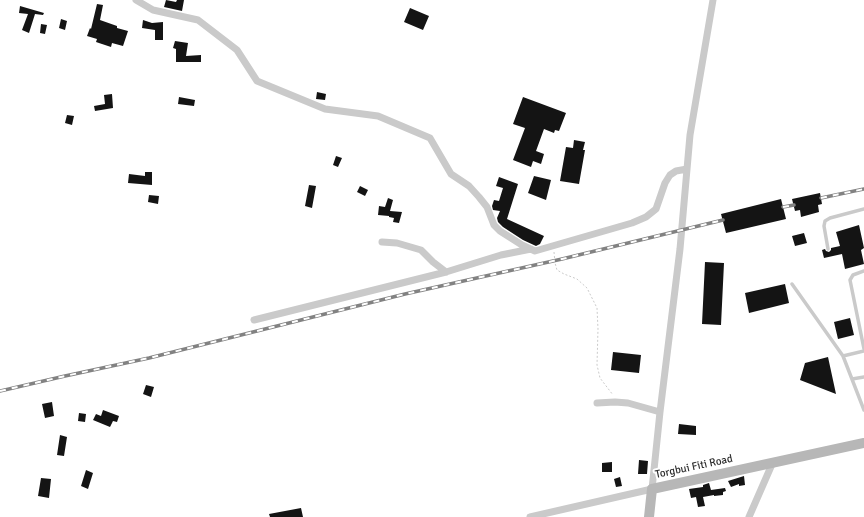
<!DOCTYPE html>
<style>
body{margin:0}
canvas{display:block;background:#fff}
</style>
<canvas width="864" height="517"></canvas>
<script>
const ctx = document.querySelector('canvas').getContext('2d');
ctx.lineJoin = 'round';
function fill(path, color) { ctx.fillStyle = color; ctx.fill(path, 'evenodd'); }
const shape = rows => new Path2D(rows.map(r => 'M' + r).join(''));
function trace(path, color, width, dash) { ctx.strokeStyle = color; ctx.lineWidth = width; ctx.lineCap = dash ? 'butt' : 'round'; ctx.setLineDash(dash || []); ctx.stroke(path); }
function write(font, color, halo, rows, align = 'center') {
  ctx.font = font + ' Signika,sans-serif'; ctx.lineWidth = 4; ctx.setLineDash([]); ctx.textBaseline = 'middle'; ctx.strokeStyle = halo; ctx.fillStyle = color; for (const [text, x, y, turn = 0] of rows) {
    ctx.save(); ctx.translate(x, y); ctx.rotate((+turn || 0) * Math.PI / 180); ctx.textAlign = isNaN(turn) ? turn : align; if (halo) ctx.strokeText(text, 0, 0); ctx.fillText(text, 0, 0); ctx.restore();
  }
}
const building = shape([
 [166,0,176,2,177,0,184,0,182,11,164,7],
 [97,4,103,5,100,20,117,26,117,28,128,31,123,46,112,43,111,47,96,42,97,39,87,36,90,28,91,29],
 [20,6,44,13,43,15,35,14,29,33,22,30,28,14,19,13],
 [410,8,429,16,423,30,404,22],
 [61,19,67,21,65,30,59,28],
 [143,20,152,23,163,22,163,40,155,40,155,30,142,28],
 [41,24,47,25,45,34,40,33],
 [175,41,188,43,186,56,201,55,201,62,176,62,176,49,173,48],
 [317,92,326,94,325,100,316,99],
 [112,94,113,108,95,111,94,106,105,104,104,95],
 [179,97,195,100,194,106,178,104],
 [523,97,566,113,559,131,555,130,554,133,544,129,536,151,544,154,541,164,533,161,531,167,513,160,525,128,513,124],
 [67,115,74,116,72,125,65,123],
 [574,140,585,142,583,150,585,150,579,184,560,181,566,147,573,148],
 [336,156,342,158,338,167,333,165],
 [145,172,152,172,152,185,128,183,129,174,145,176],
 [534,176,551,180,546,200,528,193],
 [499,177,518,184,507,219,544,236,540,244,536,246,523,240,503,227,498,222,497,218,500,211,493,210,492,206,494,200,499,201,503,188,496,186],
 [309,185,316,186,312,208,305,206],
 [360,186,368,190,365,196,357,192],
 [820,193,822,204,818,205,819,212,801,217,800,210,795,211,792,199],
 [149,195,159,196,158,204,148,202],
 [388,198,393,200,390,211,402,212,399,223,393,222,394,218,389,217,389,216,378,215,379,206,385,207],
 [781,199,786,219,726,233,721,214],
 [859,225,864,248,861,250,864,264,845,269,842,254,824,258,822,250,825,249,826,251,829,252,831,250,831,248,840,246,836,232],
 [804,233,807,243,795,246,792,236],
 [705,262,724,263,721,325,702,324],
 [785,284,789,303,749,313,745,293],
 [850,318,854,335,838,339,834,322],
 [613,352,641,355,639,373,611,370],
 [828,357,836,394,800,380,805,363],
 [146,385,154,387,151,397,143,394],
 [52,402,54,416,45,418,42,404],
 [103,410,119,416,117,422,113,421,110,427,93,420,96,414,101,416],
 [79,413,86,414,85,422,78,421],
 [679,424,696,426,696,435,678,434],
 [60,435,67,437,64,456,57,455],
 [639,460,648,461,647,474,638,474],
 [612,462,612,472,602,472,602,463],
 [86,470,93,473,88,489,81,486],
 [744,476,745,485,739,486,739,484,731,487,728,481],
 [620,477,622,486,616,487,614,479],
 [41,478,51,479,49,498,38,496],
 [709,483,711,490,725,488,726,491,723,492,723,495,714,496,714,495,703,497,705,506,698,507,696,497,691,498,689,489,703,487,703,485],
 [301,508,303,517,270,517,269,514]
]);
const path = shape([
 [554,252,555,263,557,270,564,274,577,279,587,288,597,308,598,329,597,365,600,378,613,395]
]);
const lane = shape([
 [828,249,824,226,825,221,830,218,864,209],
 [864,271,853,275,850,280,864,349],
 [792,284,843,356,864,410],
 [843,356,864,351],
 [852,379,864,377]
]);
const street = shape([
 [136,0,153,10,198,20,237,50,257,81,325,109,378,116,430,138,451,174,469,186,479,197,487,207,494,225,500,231,522,245,535,251,632,223,646,217,656,209,665,183,670,175,676,171,687,169],
 [382,242,397,243,421,250,433,262,446,272],
 [254,320,446,272,501,255,531,249],
 [597,403,615,402,628,403,660,412],
 [530,517,652,489,660,412,680,249,690,135,713,0],
 [749,517,773,462]
]);
const secondary = shape([
 [649,517,652,489,864,443]
]);
const rail = shape([
 [821,198,864,189],
 [783,207,794,205],
 [0,391,65,376,149,358,405,294,562,259,723,220]
]);
const streetNames = [
 ["Torgbui Fiti Road",694,467,-12]
];
fill(building, '#141414');
trace(path, '#cacaca', 1, [2, 2]);
trace(lane, '#cacaca', 3.5);
trace(street, '#cacaca', 7);
trace(secondary, '#b7b7b7', 10);
trace(rail, '#828282', 3.5);
trace(rail, '#fff', 2, [6]);
write('11px', '#2d2d2d', '#fff', streetNames);
</script>
